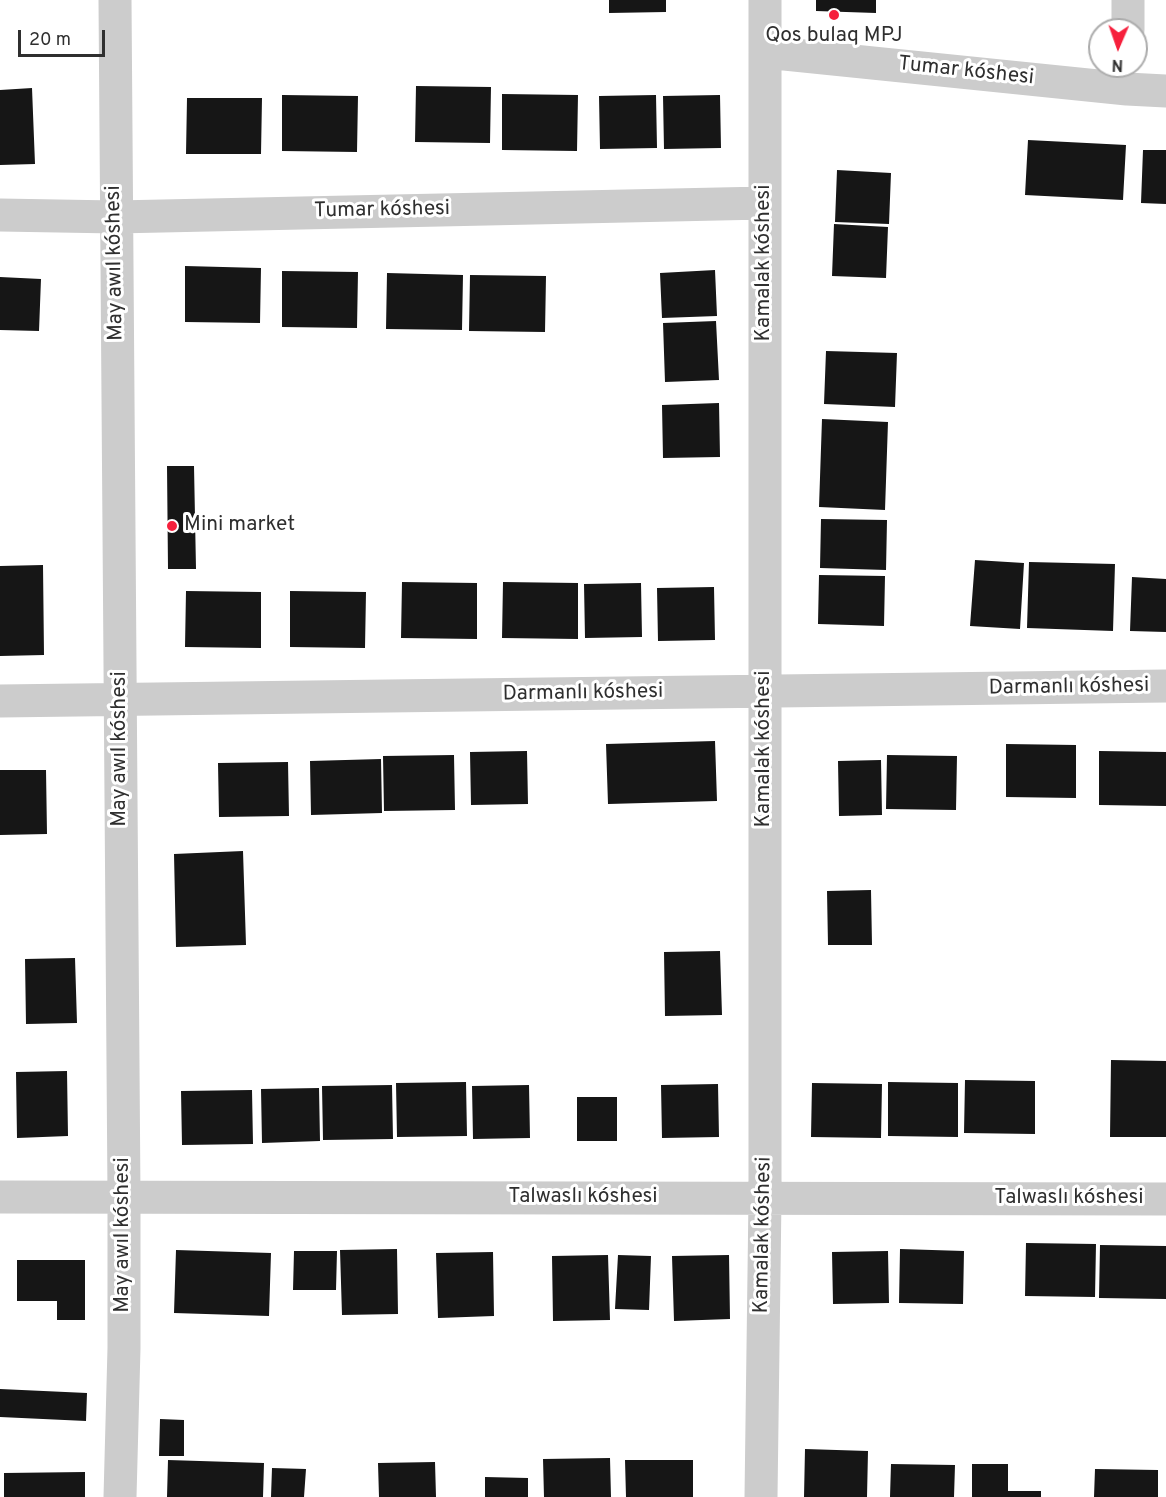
<!DOCTYPE html>
<meta charset="utf-8">
<style>
body{margin:0}
#map{position:relative;width:1166px;height:1497px;overflow:hidden;background:#fff;font-family:Overpass,sans-serif}
canvas{display:block}
.north{position:absolute;left:1088px;top:18px;width:60px;height:60px;box-sizing:border-box;background:#fff;border:2px solid #acacac;border-radius:50%;rotate:182deg;font-size:16px;font-weight:700;line-height:24px;text-align:center;color:#2f2f2f}
.north::after{content:'';display:block;margin:auto;width:21px;height:27px;background:#f6203c;clip-path:polygon(50% 0,100% 100%,50% 72%,0 100%)}
.scale{position:absolute;left:18px;top:30px;width:87px;height:27px;box-sizing:border-box;border:3px solid #2f2f2f;border-top:0;padding-left:8px;font-size:18px;line-height:21px;white-space:nowrap;color:#2f2f2f;-webkit-text-stroke:4px #fff;paint-order:stroke}
</style>
<div id="map">
<canvas width="1166" height="1497"></canvas>
<div class="north">N</div>
<div class="scale">20 m</div>
</div>
<script>
const ctx = document.querySelector('canvas').getContext('2d');
ctx.lineJoin = 'round';
function fill(path, color) { ctx.fillStyle = color; ctx.fill(path, 'evenodd'); }
const shape = rows => new Path2D(rows.map(r => 'M' + r).join(''));
function trace(path, color, width, dash) { ctx.strokeStyle = color; ctx.lineWidth = width; ctx.lineCap = dash ? 'butt' : 'round'; ctx.setLineDash(dash || []); ctx.stroke(path); }
function write(font, color, halo, rows, align = 'center') {
  ctx.font = font + ' Overpass,sans-serif'; ctx.lineWidth = 6; ctx.setLineDash([]); ctx.textBaseline = 'middle'; ctx.strokeStyle = halo; ctx.fillStyle = color; for (const [text, x, y, turn = 0] of rows) {
    ctx.save(); ctx.translate(x, y); ctx.rotate((+turn || 0) * Math.PI / 180); ctx.textAlign = isNaN(turn) ? turn : align; if (halo) ctx.strokeText(text, 0, 0); ctx.fillText(text, 0, 0); ctx.restore();
  }
}
const building = shape([
 [609,0,666,0,666,12,609,13],
 [816,0,876,0,876,13,816,11],
 [416,86,491,87,490,143,415,142],
 [32,88,35,164,0,165,0,90],
 [502,94,578,95,577,151,502,150],
 [282,95,358,96,357,152,282,151],
 [656,95,657,148,600,149,599,96],
 [720,95,721,148,664,149,663,96],
 [187,98,262,98,261,154,186,154],
 [1028,140,1126,145,1123,200,1025,195],
 [1143,150,1166,150,1166,204,1141,203],
 [837,170,891,173,889,224,835,222],
 [834,224,888,227,886,278,832,276],
 [185,266,261,268,260,323,185,322],
 [715,270,717,316,662,318,660,273],
 [282,271,358,272,357,328,282,327],
 [387,273,463,275,462,330,386,329],
 [470,275,546,276,545,332,469,331],
 [0,277,41,279,39,331,0,330],
 [716,321,719,380,665,382,663,323],
 [826,351,897,353,895,407,824,404],
 [719,403,720,457,663,458,662,405],
 [822,419,888,422,885,510,819,507],
 [167,466,194,466,196,569,168,569],
 [821,519,887,520,886,570,820,568],
 [975,560,1024,563,1020,629,970,626],
 [1029,562,1115,564,1113,631,1027,628],
 [43,565,44,655,0,656,0,566],
 [819,575,885,576,884,626,818,624],
 [1132,577,1166,579,1166,632,1130,631],
 [402,582,477,583,477,639,401,638],
 [503,582,578,583,578,639,502,638],
 [641,583,642,637,585,638,584,584],
 [714,587,715,640,658,641,657,588],
 [186,591,261,592,261,648,185,647],
 [290,591,366,592,365,648,290,647],
 [715,741,717,801,608,804,606,744],
 [1006,744,1076,745,1076,798,1006,797],
 [527,751,528,804,471,805,470,752],
 [1099,751,1166,752,1166,806,1099,805],
 [454,755,455,810,384,811,383,756],
 [887,755,957,756,956,810,886,809],
 [381,759,382,813,311,815,310,761],
 [881,760,882,815,839,816,838,761],
 [288,762,289,816,219,817,218,763],
 [0,770,46,770,47,834,0,835],
 [243,851,246,945,176,947,174,854],
 [871,890,872,945,828,945,827,891],
 [720,951,722,1015,665,1016,664,952],
 [75,958,77,1023,26,1024,25,959],
 [1111,1060,1166,1061,1166,1137,1110,1137],
 [67,1071,68,1136,17,1138,16,1072],
 [965,1080,1035,1081,1035,1134,964,1133],
 [466,1082,467,1136,397,1137,396,1083],
 [888,1082,958,1083,958,1137,888,1136],
 [812,1083,882,1084,881,1138,811,1137],
 [718,1084,719,1137,662,1138,661,1085],
 [392,1085,393,1139,323,1140,322,1086],
 [529,1085,530,1138,473,1139,472,1086],
 [319,1088,320,1141,262,1143,261,1089],
 [252,1090,253,1144,182,1145,181,1091],
 [577,1097,617,1097,617,1141,577,1141],
 [1026,1243,1096,1244,1095,1297,1025,1296],
 [1100,1245,1166,1246,1166,1299,1099,1298],
 [397,1249,398,1314,342,1315,340,1250],
 [900,1249,964,1251,963,1304,899,1303],
 [176,1250,271,1253,269,1316,174,1313],
 [294,1251,337,1251,336,1290,293,1290],
 [888,1251,889,1303,833,1304,832,1252],
 [493,1252,494,1316,438,1318,436,1253],
 [608,1255,610,1320,553,1321,552,1256],
 [618,1255,651,1256,649,1310,615,1309],
 [729,1255,730,1319,674,1321,672,1256],
 [17,1260,85,1260,85,1320,57,1320,57,1301,17,1301],
 [0,1389,87,1393,86,1421,0,1417],
 [160,1419,184,1420,184,1456,159,1456],
 [805,1449,868,1451,867,1497,804,1497],
 [610,1458,611,1497,544,1497,543,1459],
 [168,1460,264,1463,263,1497,167,1497],
 [625,1460,693,1460,693,1497,626,1497],
 [435,1462,436,1497,379,1497,378,1463],
 [891,1464,955,1465,954,1497,890,1497],
 [972,1464,1008,1464,1008,1491,1041,1491,1041,1497,972,1497],
 [272,1468,306,1469,304,1497,271,1497],
 [1095,1469,1158,1470,1158,1497,1094,1497],
 [85,1472,85,1497,4,1497,4,1473],
 [485,1477,528,1478,528,1497,485,1497]
]);
const minor = shape([
 [115,0,124,1196,124,1348,120,1497],
 [1128,30,1128,0],
 [765,52,1127,89,1166,91],
 [0,215,116,217,765,203],
 [0,701,1166,686],
 [0,1197,1166,1199],
 [761,1497,765,1198,765,0]
]);
const markers = [
 [834,15,6,"#f6203c"],
 [172,526,6,"#f6203c"]
];
const poiNames = [
 ["Qos bulaq MPJ",834,37],
 ["Mini market",184,526,"left"]
];
const streetNames = [
 ["Tumar kóshesi",966,72,6],
 ["Tumar kóshesi",382,211,-1],
 ["May awıl kóshesi",116,263,-91],
 ["Kamalak kóshesi",765,263,-90],
 ["Darmanlı kóshesi",1069,688,-1],
 ["Darmanlı kóshesi",583,694,-1],
 ["May awıl kóshesi",121,749,-90],
 ["Kamalak kóshesi",765,749,-90],
 ["Talwaslı kóshesi",583,1198],
 ["Talwaslı kóshesi",1069,1199],
 ["May awıl kóshesi",124,1235,-90],
 ["Kamalak kóshesi",764,1235,-89]
];
fill(building, '#161616');
trace(minor, '#ccc', 33);
for (const [x, y, r, color] of markers) { const dot = new Path2D(); dot.arc(x, y, r, 0, 2 * Math.PI); ctx.fillStyle = color; ctx.fill(dot); trace(dot, '#fff', 2); }
write('21px', '#2f2f2f', '#fff', poiNames);
write('21px', '#2f2f2f', '#fff', streetNames);
</script>
